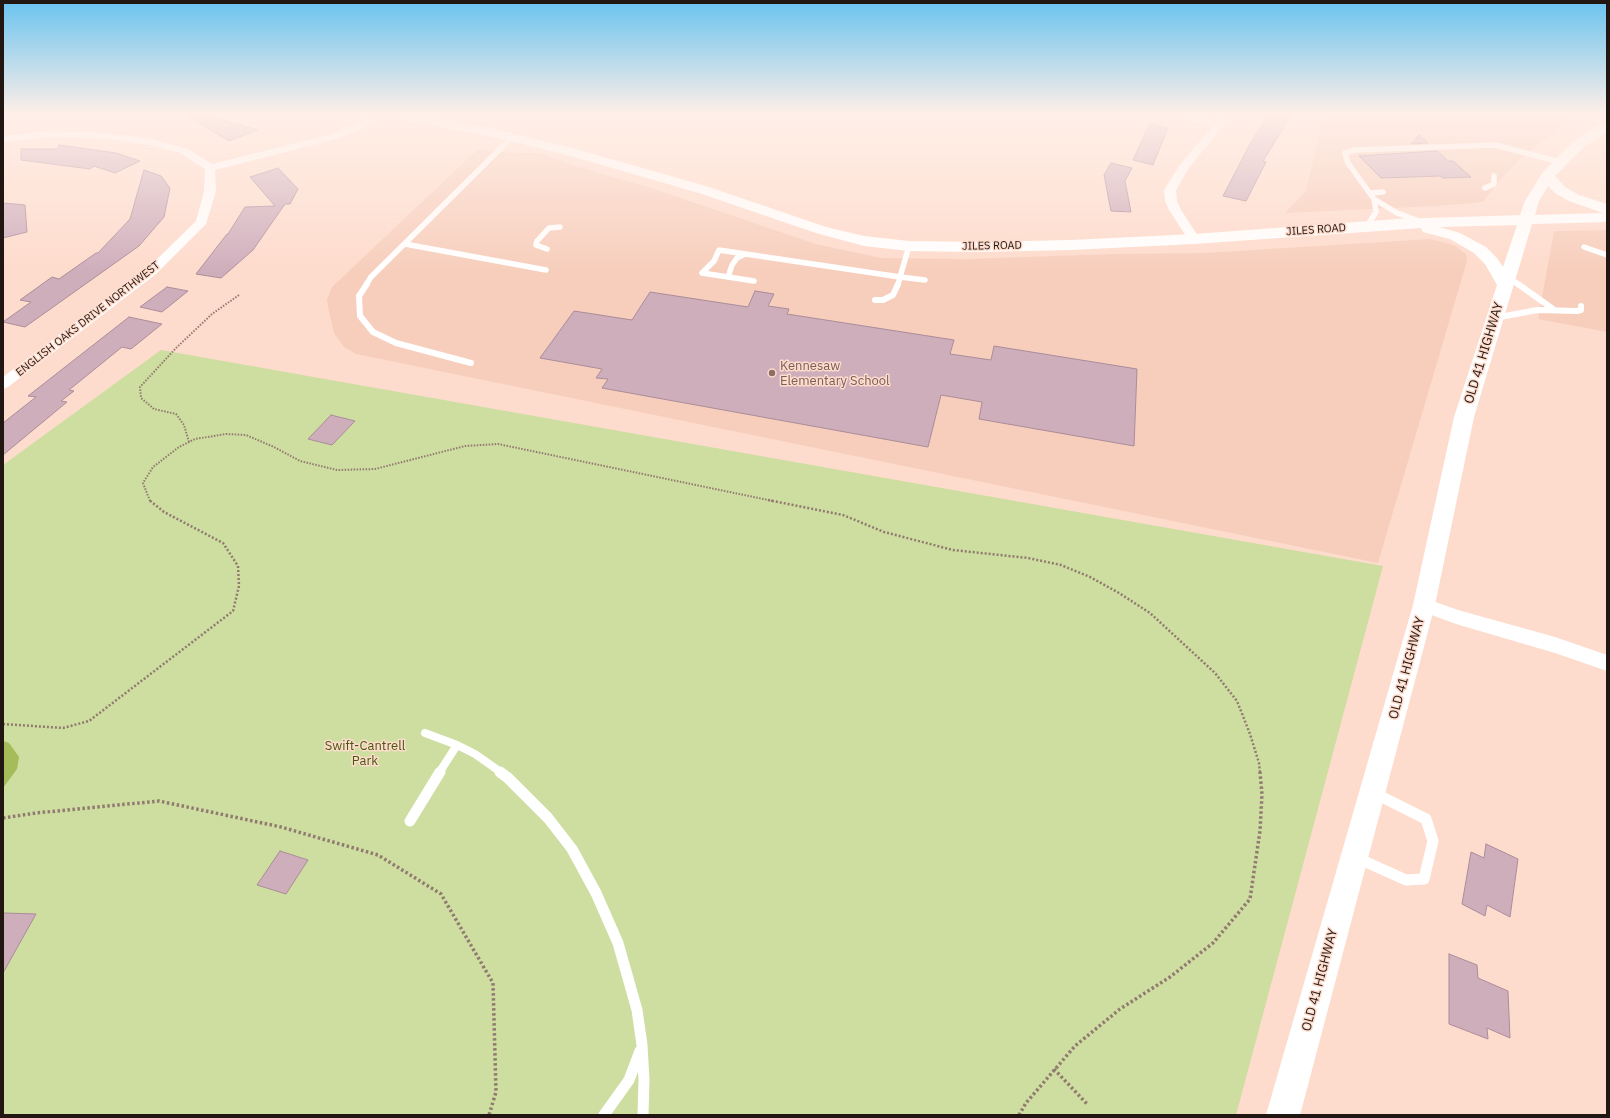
<!DOCTYPE html>
<style>
body{margin:0}
#map{position:relative;width:1610px;height:1118px;overflow:hidden;background:#fedccd;font-family:"IBM Plex Sans",sans-serif}
canvas{display:block}
.frame{position:absolute;inset:0;border:4px solid #211611;pointer-events:none}
</style>
<div id="map">
<canvas width="1610" height="1118"></canvas>
<div class="frame"></div>
</div>
<script>
const ctx = document.querySelector('canvas').getContext('2d');
ctx.lineJoin = 'round';
function fill(path, color) { ctx.fillStyle = color; ctx.fill(path, 'evenodd'); }
const shape = rows => new Path2D(rows.map(r => 'M' + r).join(''));
function trace(path, color, width, dash) { ctx.strokeStyle = color; ctx.lineWidth = width; ctx.lineCap = dash ? 'butt' : 'round'; ctx.setLineDash(dash || []); ctx.stroke(path); }
function write(font, color, halo, rows, align = 'center') {
  ctx.font = font + ' "IBM Plex Sans",sans-serif'; ctx.lineWidth = 3; ctx.setLineDash([]); ctx.textBaseline = 'middle'; ctx.strokeStyle = halo; ctx.fillStyle = color; for (const [text, x, y, turn = 0] of rows) {
    ctx.save(); ctx.translate(x, y); ctx.rotate((+turn || 0) * Math.PI / 180); ctx.textAlign = isNaN(turn) ? turn : align; if (halo) ctx.strokeText(text, 0, 0); ctx.fillText(text, 0, 0); ctx.restore();
  }
}
const built = shape([
 [1324,114,1588,114,1567,122,1521,158,1499,181,1484,201,1477,203,1435,206,1285,213,1306,191],
 [477,150,515,153,540,153,578,167,651,188,816,244,881,258,968,259,1113,254,1205,253,1430,239,1454,245,1466,254,1467,261,1378,563,356,354,344,347,334,333,329,312,327,300,332,287],
 [1607,230,1607,332,1538,319,1554,231]
]);
const green = shape([
 [161,350,1383,566,1236,1115,3,1115,3,465]
]);
const forest = shape([
 [3,741,9,743,19,757,17,769,3,788]
]);
const building = shape([
 [187,114,202,114,258,130,229,141,187,116,187,114],
 [1269,114,1292,114,1263,161,1266,162,1246,201,1223,196,1250,144,1269,114],
 [1150,123,1168,128,1153,165,1133,160,1150,123],
 [1419,135,1428,143,1411,144,1419,135],
 [59,145,116,153,140,161,115,173,94,166,90,169,21,160,21,149,58,149,59,145],
 [1437,151,1448,161,1453,161,1471,177,1443,178,1440,176,1381,178,1359,156,1437,151],
 [1111,163,1132,168,1125,181,1131,212,1111,211,1104,175,1111,163],
 [278,168,298,189,290,204,285,204,253,250,221,278,196,274,227,234,228,234,245,207,275,206,250,177,278,168],
 [144,170,161,176,170,188,164,217,139,246,25,327,3,322,31,302,20,300,52,277,59,279,96,253,98,253,130,219,144,170],
 [3,203,25,205,27,232,3,238,3,203],
 [167,287,188,291,162,312,140,307,167,287],
 [755,291,774,294,768,306,789,309,787,314,954,340,950,354,991,360,994,346,1137,369,1134,446,979,419,982,402,941,395,928,447,602,388,608,379,596,378,602,369,540,358,574,311,632,320,650,292,748,307,755,291],
 [129,317,162,324,131,349,122,347,69,390,74,391,61,401,67,402,3,455,3,423,36,397,28,396,129,317],
 [331,415,355,421,332,445,308,439,331,415],
 [1486,844,1518,859,1510,917,1487,905,1485,916,1462,904,1471,852,1484,858,1486,844],
 [280,851,308,860,286,894,257,885,280,851],
 [3,913,36,914,3,973,3,913],
 [1449,954,1477,965,1478,978,1508,991,1510,1038,1487,1028,1488,1039,1449,1024,1449,954]
]);
const pathFar2 = shape([
 [189,442,184,425,176,414,154,409,141,398,140,387,176,348,212,314,239,295],
 [150,501,143,483,153,467,179,447,195,439,226,434,246,435,274,447,300,461,337,470,375,469,465,446,498,444,773,501]
]);
const pathFar1 = shape([
 [768,500,843,515,884,532,953,550,1028,558,1061,565,1090,577,1119,593,1150,613,1215,673,1237,701,1250,734,1259,763,1260,773],
 [3,724,63,728,89,721,233,611,239,586,238,566,223,543,164,512,149,500]
]);
const path = shape([
 [3,818,36,813,159,801,281,827,378,855,441,894,493,983,496,1092,489,1115],
 [1054,1069,1088,1105],
 [1019,1115,1026,1103,1075,1046,1120,1009,1170,977,1213,943,1250,899,1260,831,1262,794,1260,772]
]);
const laneFar3 = shape([
 [1485,188,1494,184,1494,176],
 [1370,193,1383,192],
 [1422,222,1397,213,1374,199,1348,163,1345,153,1355,150,1495,145,1560,162],
 [1367,226,1376,212,1374,199],
 [405,244,546,270],
 [909,246,900,277,925,280],
 [1584,247,1607,255],
 [547,249,536,245,537,241,549,228,560,227],
 [702,273,714,261,719,250,900,277,898,285],
 [702,273,754,281],
 [728,277,732,265,737,258,745,254],
 [1508,277,1519,285],
 [366,285,371,277,512,137]
]);
const laneFar2 = shape([
 [367,284,359,296,360,316,373,332,396,343,471,363],
 [1518,284,1553,309],
 [875,300,883,300,893,295,898,284],
 [1495,318,1537,310,1577,311,1581,310,1581,306]
]);
const laneFar1 = shape([
 [425,733,457,745,475,754,502,773],
 [439,773,457,745]
]);
const lane = shape([
 [500,772,508,778,548,818,572,849,596,893,618,943,637,1010,642,1045,644,1080,643,1115],
 [410,821,440,772],
 [1357,858,1406,880,1424,879,1433,841,1426,819,1376,794],
 [604,1115,629,1080,640,1051]
]);
const street = shape([
 [368,114,379,114,363,128,340,138,215,170,216,191,206,224,156,274,8,387,3,389,3,377,148,268,196,221,204,191,205,169,180,153,150,145,107,139,51,137,3,142,3,136,51,131,107,133,151,139,188,149,212,164,332,134,355,124,368,114],
 [1175,114,1191,114,1216,122,1223,114,1233,114,1188,169,1176,190,1177,201,1181,210,1200,239,1198,242,1194,243,1190,242,1169,210,1165,201,1164,190,1179,166,1212,127,1176,116,1175,114],
 [1424,598,1458,610,1555,637,1607,655,1607,671,1555,653,1456,624,1418,610,1415,605,1418,600,1424,598]
]);
const secondary = shape([
 [389,114,415,114,502,131,569,147,709,187,826,227,864,236,909,241,977,242,1071,240,1194,234,1397,219,1520,215,1525,201,1542,173,1573,142,1602,123,1607,122,1607,132,1583,148,1555,176,1565,187,1579,195,1607,204,1607,222,1532,224,1474,417,1435,605,1300,1115,1266,1115,1413,605,1454,417,1497,285,1485,264,1474,253,1450,239,1423,232,1421,228,1194,244,1071,250,977,252,909,251,864,246,816,233,699,193,560,153,502,139,395,118,390,117,389,114],
 [1548,186,1555,193,1569,201,1603,213,1535,215,1539,201,1548,186],
 [1517,225,1503,267,1497,258,1486,247,1460,233,1439,227,1517,225]
]);
const markers = [
 [772,373,4,"#8d6e63"]
];
const farStreetnames = [
 ["JILES ROAD",1316,230,-4],
 ["JILES ROAD",992,246,-1],
 ["ENGLISH OAKS DRIVE NORTHWEST",88,319,-38]
];
const streetNames = [
 ["OLD 41 HIGHWAY",1484,353,-73],
 ["OLD 41 HIGHWAY",1407,668,-75],
 ["OLD 41 HIGHWAY",1320,980,-75]
];
const educationNames = [
 ["Kennesaw",780,366],
 ["Elementary School",780,381]
];
const parkNames = [
 ["Swift-Cantrell",365,746],
 ["Park",365,761]
];
fill(built, '#f7cebc');
fill(green, '#cedda0');
fill(forest, '#a6bb59');
fill(building, '#cfaebc');
trace(building, '#ab8c99', 1);
trace(pathFar2, '#917a70', 2, [1.5, 1.5]);
trace(pathFar1, '#917a70', 2.5, [2, 2]);
trace(path, '#917a70', 3.5, [2.5, 2.5]);
trace(laneFar3, '#fff', 5.5);
trace(laneFar2, '#fff', 6);
trace(laneFar1, '#fff', 8);
trace(lane, '#fff', 11);
fill(street, '#fff');
fill(secondary, '#fff');
const sky = ctx.createLinearGradient(0, 0, 0, 271);
sky.addColorStop(0, '#69c3ef');
sky.addColorStop(0.42, '#ffefe8');
sky.addColorStop(1, '#ffefe800');
ctx.fillStyle = sky;
ctx.fillRect(0, 0, 1610, 271);
for (const [x, y, r, color] of markers) { const dot = new Path2D(); dot.arc(x, y, r, 0, 2 * Math.PI); ctx.fillStyle = color; ctx.fill(dot); trace(dot, '#fedccd', 1.5); }
write('11px', '#211611', '#fedccd', farStreetnames);
write('13px', '#211611', '#fedccd', streetNames);
write('13px', '#785e54', '#fedccd', educationNames, 'left');
write('13px', '#4a570e', '#fedccd', parkNames);
</script>
